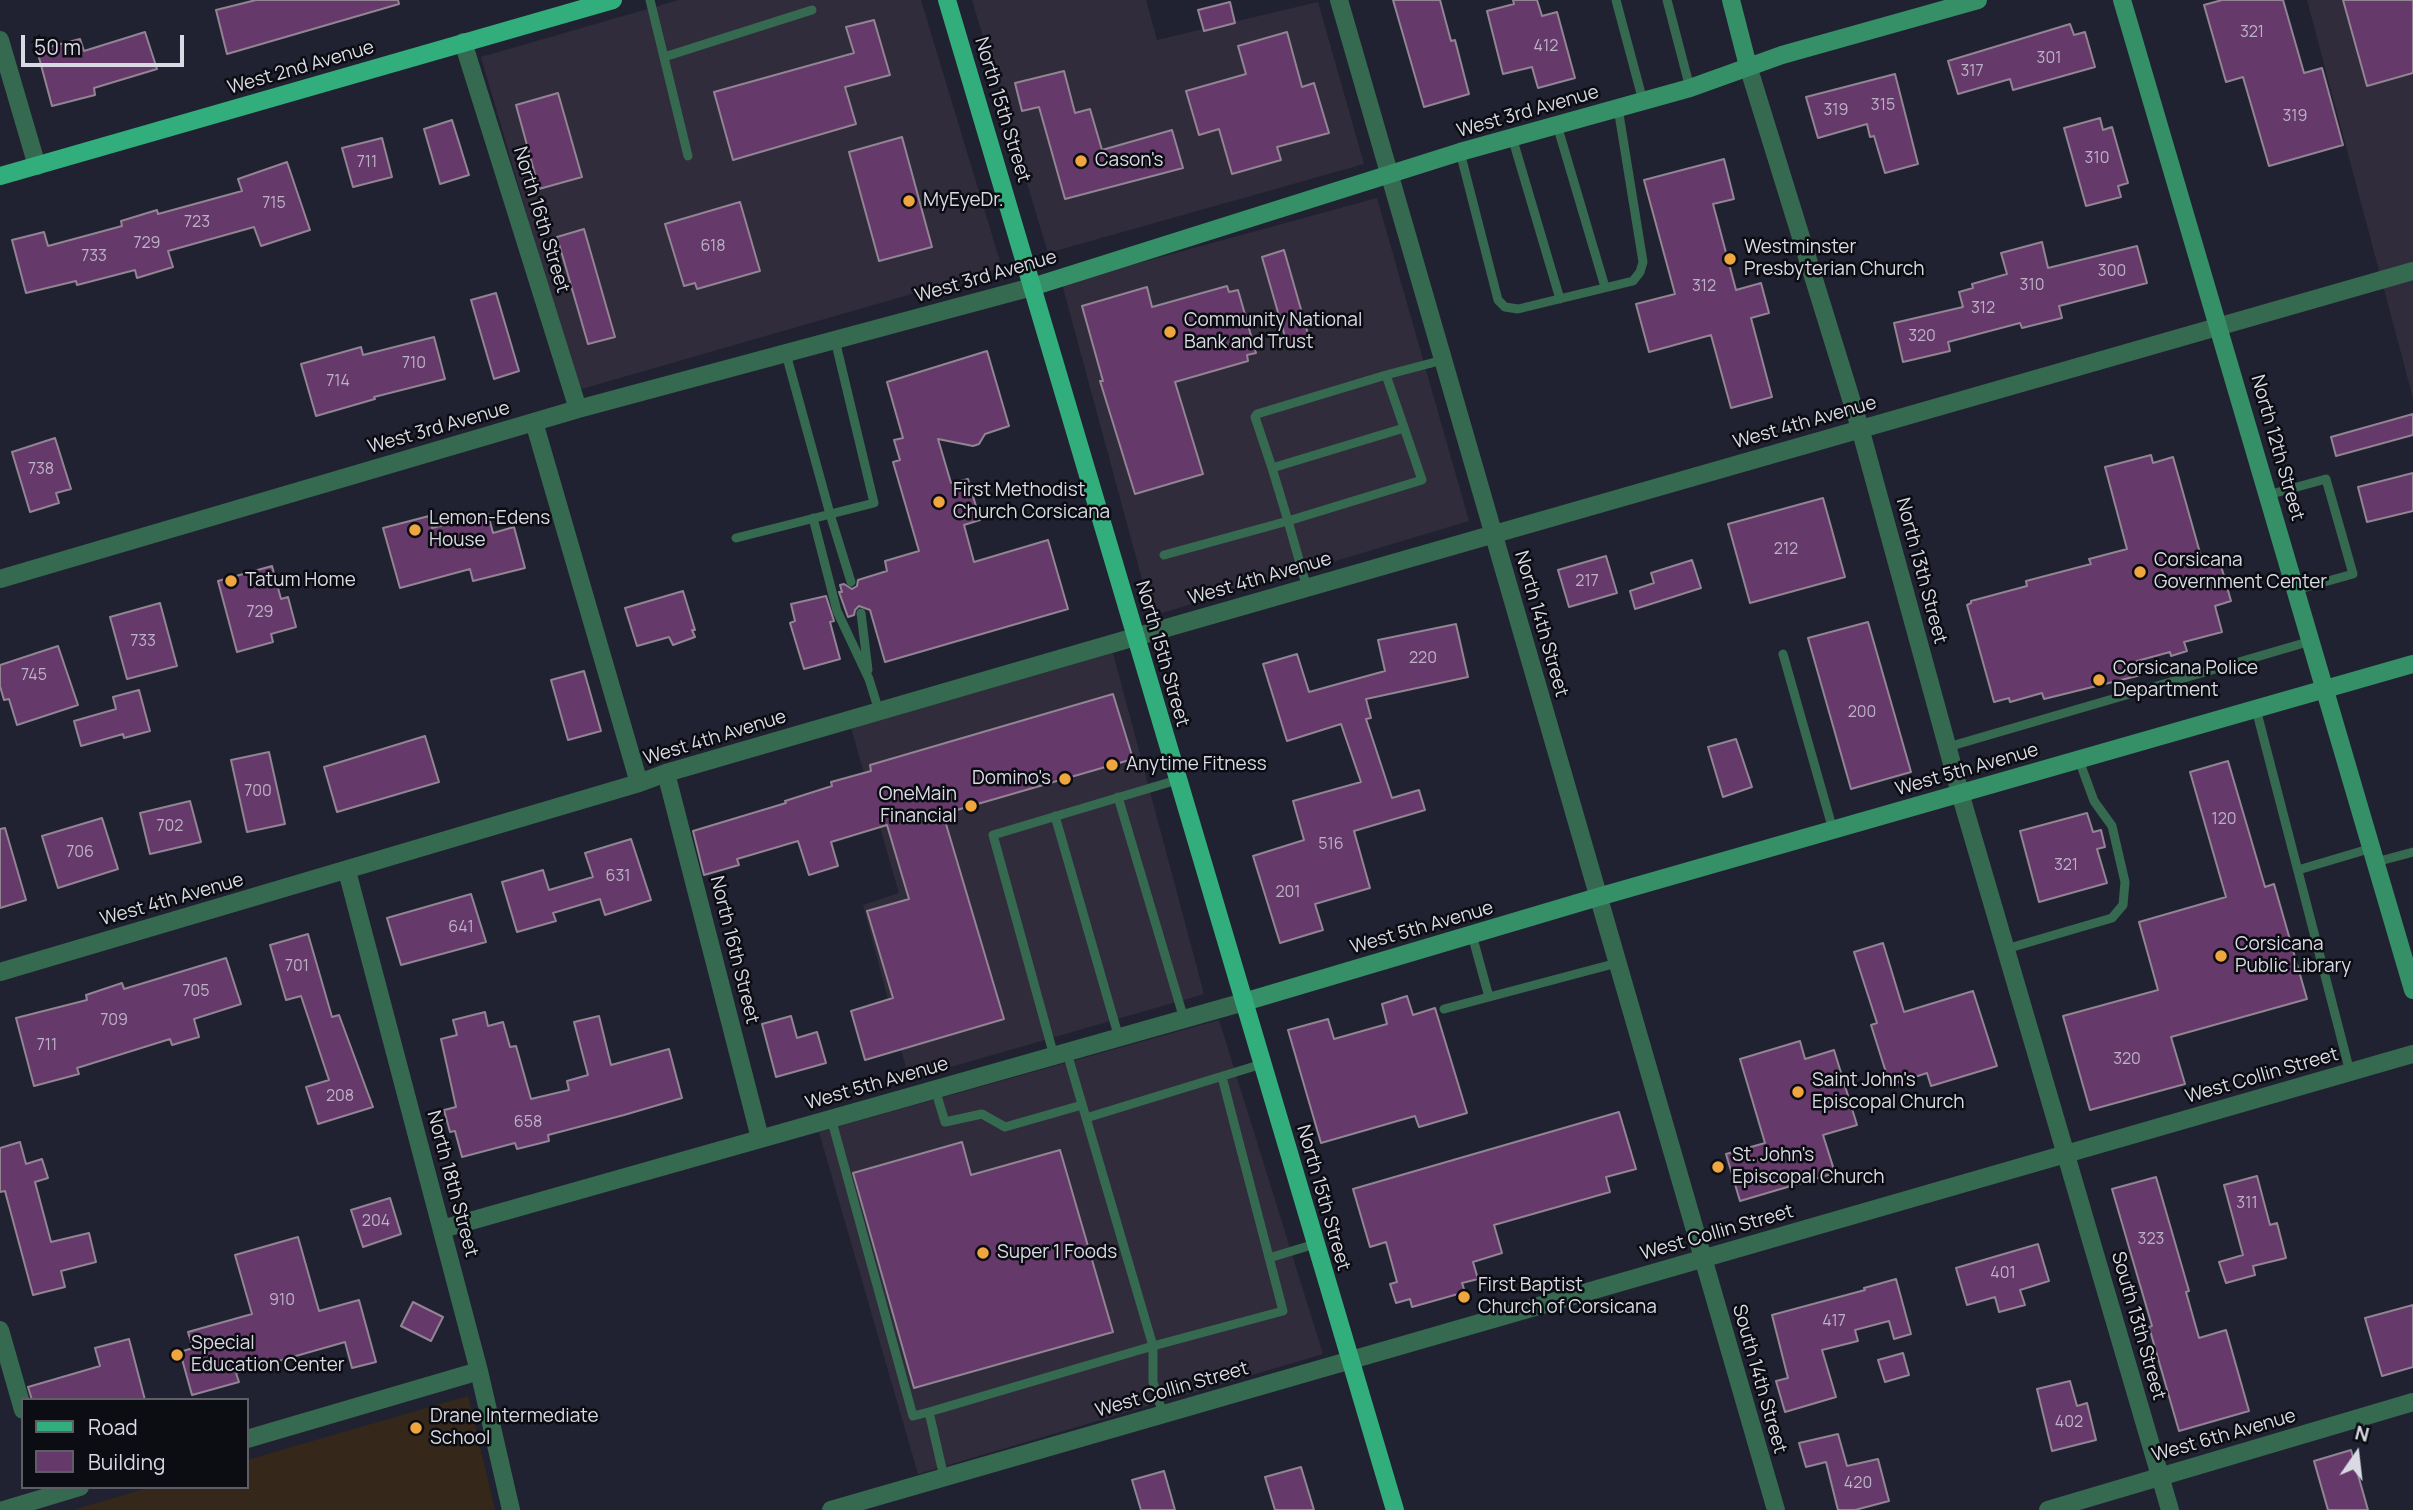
<!DOCTYPE html>
<style>
body{margin:0}
#map{position:relative;width:2413px;height:1510px;overflow:hidden;background:#212231;font-family:Manrope,sans-serif}
canvas{display:block}
.legend{position:absolute;left:21px;top:1398px;width:228px;height:91px;box-sizing:border-box;background:#0c0c13;border:2px solid #5e5e67;margin:0;padding:9px 12px;list-style:none;font-size:21px;color:#d9dae4}
.legend li{display:flex;align-items:center;gap:14px;height:35px}
.legend b{width:35px;border:2px solid #5e5e67}
.north{position:absolute;left:2322px;top:1419px;width:70px;height:70px;-webkit-text-stroke:5px #0c0c13;paint-order:stroke;rotate:14deg;font-size:19px;font-weight:700;line-height:28px;text-align:center;color:#d9dae4}
.north::after{content:'';display:block;margin:auto;width:24px;height:32px;background:#d9dae4;clip-path:polygon(50% 0,100% 100%,50% 72%,0 100%)}
.scale{position:absolute;left:21px;top:35px;width:163px;height:32px;box-sizing:border-box;border:4px solid #d9dae4;border-top:0;padding-left:9px;font-size:21px;line-height:24px;white-space:nowrap;color:#d9dae4;-webkit-text-stroke:5px #0c0c13;paint-order:stroke}
</style>
<div id="map">
<canvas width="2413" height="1510"></canvas>
<ul class="legend">
<li><b style="height:9px;background:#31ae7b"></b>Road</li>
<li><b style="height:19px;background:#65396a"></b>Building</li>
</ul>
<div class="north">N</div>
<div class="scale">50 m</div>
</div>
<script>
const ctx = document.querySelector('canvas').getContext('2d');
ctx.lineJoin = 'round';
function fill(path, color) { ctx.fillStyle = color; ctx.fill(path, 'evenodd'); }
const shape = rows => new Path2D(rows.map(r => 'M' + r).join(''));
function trace(path, color, width, dash) { ctx.strokeStyle = color; ctx.lineWidth = width; ctx.lineCap = dash ? 'butt' : 'round'; ctx.setLineDash(dash || []); ctx.stroke(path); }
function write(font, color, halo, rows, align = 'center') {
  ctx.font = font + ' Manrope,sans-serif'; ctx.lineWidth = 5; ctx.setLineDash([]); ctx.textBaseline = 'middle'; ctx.strokeStyle = halo; ctx.fillStyle = color; for (const [text, x, y, turn = 0] of rows) {
    ctx.save(); ctx.translate(x, y); ctx.rotate((+turn || 0) * Math.PI / 180); ctx.textAlign = isNaN(turn) ? turn : align; if (halo) ctx.strokeText(text, 0, 0); ctx.fillText(text, 0, 0); ctx.restore();
  }
}
const commercial = shape([
 [679,0,921,0,1002,268,578,390,481,57],
 [972,0,1146,0,1157,40,1318,2,1364,164,1048,253],
 [2307,0,2413,0,2413,398],
 [1377,198,1469,521,1152,616,1062,284],
 [1113,653,1204,994,909,1079,863,905,899,893,851,728],
 [1219,1020,1323,1354,918,1474,819,1132]
]);
const education = shape([
 [468,1396,495,1510,73,1510,151,1487,247,1487,247,1460]
]);
const building = shape([
 [256,0,398,0,399,4,227,54,216,10,256,0],
 [1393,0,1440,0,1451,41,1455,40,1469,94,1424,107,1393,0],
 [1513,0,1537,0,1542,16,1557,12,1575,78,1538,88,1532,67,1503,74,1487,11,1514,4,1513,0],
 [2222,0,2283,0,2304,73,2322,68,2343,145,2269,166,2243,77,2226,82,2204,5,2222,0],
 [2343,0,2413,0,2413,73,2367,86,2343,0],
 [1230,2,1235,23,1204,31,1198,10,1230,2],
 [874,20,890,75,845,87,856,124,733,160,714,92,854,53,846,27,874,20],
 [2070,24,2074,35,2085,32,2095,67,2013,90,2010,79,1958,94,1948,61,2070,24],
 [145,32,157,69,94,88,95,95,52,106,37,50,80,39,84,51,145,32],
 [1287,32,1302,87,1314,83,1329,133,1277,147,1281,160,1232,174,1219,129,1199,135,1186,91,1246,74,1238,46,1287,32],
 [1064,71,1075,113,1090,109,1102,150,1172,130,1183,168,1065,199,1039,107,1022,111,1015,83,1064,71],
 [1895,74,1918,164,1885,173,1874,136,1870,137,1867,124,1818,138,1806,97,1895,74],
 [558,93,582,177,539,189,516,105,558,93],
 [2100,118,2103,130,2112,127,2128,183,2118,186,2121,197,2086,206,2064,128,2100,118],
 [452,120,469,175,440,184,424,129,452,120],
 [902,137,932,247,879,261,849,152,902,137],
 [382,138,392,177,353,187,342,148,382,138],
 [1724,159,1734,199,1713,204,1736,290,1761,283,1769,313,1751,318,1772,397,1731,408,1711,335,1649,352,1636,304,1675,294,1644,180,1724,159],
 [287,162,310,230,261,246,254,227,168,251,173,267,137,278,135,270,77,285,76,281,26,293,12,240,44,232,48,246,122,226,121,221,157,210,158,214,242,191,238,179,287,162],
 [740,202,760,271,697,289,695,283,684,286,665,224,740,202],
 [584,229,615,337,588,344,557,237,584,229],
 [2042,242,2048,268,2137,246,2147,283,2059,306,2062,318,2022,328,2020,323,1948,342,1950,351,1903,362,1894,323,1963,307,1959,292,1973,288,1972,284,2007,274,2001,253,2042,242],
 [1284,250,1310,341,1288,347,1262,257,1284,250],
 [1227,286,1229,292,1238,290,1256,353,1247,355,1248,361,1175,382,1203,474,1135,494,1100,381,1103,381,1082,306,1147,287,1152,307,1227,286],
 [496,293,519,371,494,379,471,300,496,293],
 [434,337,445,379,374,397,375,399,316,416,301,364,361,347,363,355,434,337],
 [987,351,1009,426,985,434,979,444,973,446,938,439,951,483,968,479,980,520,964,525,974,562,1048,540,1068,609,885,662,870,610,859,606,855,610,854,615,848,617,839,592,842,592,840,585,844,584,852,589,857,586,858,580,887,571,885,561,919,551,893,462,900,460,894,440,903,438,887,382,987,351],
 [2413,414,2413,435,2336,456,2331,437,2413,414],
 [55,438,71,489,56,493,59,503,30,512,12,452,55,438],
 [2151,455,2153,463,2173,457,2202,560,2218,555,2231,601,2215,606,2222,632,2184,642,2187,651,2171,656,2170,652,2137,661,2141,675,2044,699,2042,693,2010,702,2009,698,1994,702,1967,605,1971,603,1971,601,2027,586,2026,581,2091,564,2089,559,2127,549,2105,467,2151,455],
 [2413,473,2413,511,2367,522,2358,487,2413,473],
 [1823,498,1845,577,1750,603,1728,524,1823,498],
 [488,514,493,533,514,527,525,568,473,581,470,569,400,588,383,528,429,516,432,528,488,514],
 [1606,556,1617,593,1569,607,1558,570,1606,556],
 [1692,560,1701,588,1635,609,1630,591,1654,583,1651,573,1692,560],
 [272,566,281,599,288,597,296,627,271,634,273,642,237,652,218,581,272,566],
 [683,591,695,630,692,630,695,637,673,645,669,637,637,646,625,608,683,591],
 [826,596,834,621,830,622,840,659,804,669,790,623,795,621,791,604,826,596],
 [160,603,177,666,127,679,110,617,160,603],
 [1868,622,1911,772,1851,789,1808,638,1868,622],
 [1456,624,1468,677,1366,699,1371,718,1366,719,1392,798,1419,790,1425,810,1354,831,1370,888,1315,904,1323,930,1280,943,1253,856,1304,840,1293,801,1361,782,1341,724,1287,741,1263,664,1297,654,1309,692,1385,671,1378,640,1456,624],
 [58,646,78,705,17,725,9,699,4,700,0,686,0,665,58,646],
 [584,671,601,731,568,740,551,680,584,671],
 [139,690,150,731,124,738,123,734,81,746,74,721,116,709,113,697,139,690],
 [1113,694,1133,759,943,814,1004,1019,865,1060,851,1011,893,998,867,911,909,899,887,825,831,842,838,866,809,875,798,841,737,859,739,865,704,875,693,831,786,803,785,801,832,786,831,782,871,771,870,765,1113,694],
 [425,736,439,782,337,812,324,767,425,736],
 [1736,739,1752,787,1723,797,1708,747,1736,739],
 [269,752,285,824,247,832,231,760,269,752],
 [2228,761,2265,887,2274,884,2307,999,2171,1037,2185,1084,2090,1110,2063,1016,2158,990,2139,922,2226,897,2190,772,2228,761],
 [190,801,201,842,150,854,140,813,190,801],
 [2087,813,2093,832,2101,830,2105,847,2097,849,2107,883,2039,902,2020,831,2087,813],
 [102,818,118,869,58,888,42,836,102,818],
 [5,828,26,900,0,908,0,829,5,828],
 [631,839,651,900,605,915,600,899,553,913,556,921,517,932,502,882,543,870,549,890,593,877,585,853,631,839],
 [471,894,486,942,401,965,387,918,471,894],
 [308,934,332,1017,339,1015,373,1107,318,1124,306,1087,329,1080,301,996,286,1000,270,945,308,934],
 [1883,943,1904,1012,1973,991,1997,1066,1931,1086,1927,1073,1890,1085,1871,1025,1877,1023,1854,952,1883,943],
 [226,958,241,1004,194,1019,199,1037,172,1045,170,1039,77,1068,79,1074,34,1086,16,1018,87,1000,86,995,122,983,124,989,226,958],
 [1407,996,1413,1015,1435,1008,1467,1113,1419,1127,1415,1116,1321,1143,1288,1030,1328,1019,1334,1039,1387,1024,1382,1004,1407,996],
 [485,1012,488,1026,503,1022,510,1047,516,1046,531,1099,569,1090,567,1081,588,1075,574,1022,599,1016,611,1065,669,1049,682,1098,624,1115,548,1135,549,1141,517,1149,515,1143,462,1157,455,1131,450,1132,444,1110,456,1107,441,1039,457,1035,453,1020,485,1012],
 [791,1016,797,1038,817,1032,826,1063,776,1077,762,1024,791,1016],
 [1800,1041,1805,1059,1834,1050,1857,1125,1823,1135,1835,1173,1740,1201,1726,1154,1765,1143,1740,1059,1800,1041],
 [1619,1112,1636,1169,1606,1177,1610,1192,1494,1225,1502,1253,1473,1262,1478,1279,1462,1283,1465,1292,1412,1307,1410,1299,1396,1303,1390,1284,1397,1282,1386,1242,1370,1247,1353,1189,1619,1112],
 [20,1142,26,1164,42,1159,48,1178,35,1182,51,1242,89,1233,96,1262,61,1271,65,1287,33,1295,5,1191,0,1192,0,1148,20,1142],
 [962,1142,971,1175,1060,1150,1113,1332,914,1388,853,1173,962,1142],
 [2257,1176,2270,1225,2277,1223,2286,1258,2253,1266,2255,1275,2226,1283,2219,1262,2243,1255,2224,1185,2257,1176],
 [2156,1177,2189,1291,2186,1292,2199,1338,2226,1330,2249,1411,2179,1431,2149,1327,2152,1326,2112,1189,2156,1177],
 [390,1198,401,1234,363,1247,351,1210,390,1198],
 [298,1237,319,1311,359,1300,376,1362,352,1368,345,1342,236,1373,239,1382,192,1395,180,1352,193,1348,188,1332,252,1314,235,1255,298,1237],
 [2038,1244,2049,1281,2020,1290,2025,1305,1999,1312,1995,1297,1967,1305,1956,1268,2038,1244],
 [1896,1279,1911,1334,1894,1339,1889,1321,1855,1330,1858,1341,1822,1350,1836,1397,1785,1412,1776,1381,1788,1378,1772,1315,1865,1290,1864,1288,1896,1279],
 [413,1302,443,1317,431,1341,401,1326,413,1302],
 [2413,1305,2413,1367,2382,1376,2365,1318,2413,1305],
 [129,1339,145,1400,32,1400,28,1387,100,1366,95,1348,129,1339],
 [1903,1353,1909,1375,1885,1382,1878,1360,1903,1353],
 [2070,1381,2077,1406,2087,1403,2096,1440,2052,1451,2037,1389,2070,1381],
 [1838,1434,1847,1466,1878,1459,1889,1501,1855,1510,1838,1510,1826,1462,1806,1467,1799,1443,1838,1434],
 [2351,1450,2368,1510,2328,1510,2314,1461,2351,1450],
 [1301,1467,1314,1510,1275,1510,1265,1477,1301,1467],
 [1164,1471,1175,1510,1141,1510,1132,1480,1164,1471]
]);
const lane = shape([
 [650,0,688,156],
 [1616,0,1643,101],
 [1667,0,1690,88],
 [664,57,812,10],
 [1557,125,1605,287],
 [1512,137,1560,299],
 [1460,152,1498,300,1505,307,1518,309,1633,281,1640,272,1643,262,1618,108],
 [786,354,830,514,851,582],
 [1386,375,1257,414,1255,417,1272,468,1404,428],
 [2268,495,2326,479,2353,574,2296,590],
 [813,518,837,611,869,679,879,711],
 [736,538,874,503,835,340],
 [1164,555,1288,521,1272,468],
 [1307,588,1288,521,1422,480,1386,375,1443,360],
 [861,613,868,670],
 [1783,654,1833,830],
 [2256,709,2350,1072],
 [1948,747,2311,641],
 [1118,797,1184,1019],
 [1055,816,1119,1038],
 [2376,862,2413,852],
 [2298,870,2372,848],
 [1472,935,1489,997],
 [2006,949,2112,918,2123,905,2125,882,2112,826,2094,801,2079,760],
 [1444,1009,1617,963],
 [1067,1053,1153,1346,1153,1382,1163,1414],
 [1054,1056,993,835,1177,780],
 [935,1089,945,1122,982,1114,1005,1127,1082,1105],
 [831,1118,913,1416,929,1412],
 [1086,1118,1262,1064],
 [1269,1258,1315,1244],
 [944,1477,929,1412,1153,1346,1283,1311,1222,1077]
]);
const street = shape([
 [1339,0,1776,1510],
 [0,40,37,166],
 [463,42,578,409],
 [1748,66,1860,428,1960,793,2170,1510],
 [534,422,639,783],
 [0,579,578,409,1032,287],
 [666,773,760,1138],
 [347,871,479,1371,511,1510],
 [0,972,639,783,666,773,1135,637,2413,271],
 [442,1229,1244,1002],
 [0,1330,23,1410],
 [247,1439,479,1371],
 [3,1510,80,1487],
 [831,1510,2413,1054],
 [2048,1510,2413,1402]
]);
const secondary = shape([
 [1731,0,1748,66],
 [2122,0,2413,990],
 [1032,287,1460,152,1690,88,1782,55,1978,0],
 [1244,1002,1598,897,2413,664]
]);
const primary = shape([
 [947,0,1395,1510],
 [0,176,613,0]
]);
const markers = [
 [1081,161,7,"#f0a63f"],
 [909,201,7,"#f0a63f"],
 [1730,259,7,"#f0a63f"],
 [1170,332,7,"#f0a63f"],
 [939,502,7,"#f0a63f"],
 [415,530,7,"#f0a63f"],
 [2140,572,7,"#f0a63f"],
 [231,581,7,"#f0a63f"],
 [2099,680,7,"#f0a63f"],
 [1112,765,7,"#f0a63f"],
 [1065,779,7,"#f0a63f"],
 [971,806,7,"#f0a63f"],
 [2221,956,7,"#f0a63f"],
 [1798,1092,7,"#f0a63f"],
 [1718,1167,7,"#f0a63f"],
 [983,1253,7,"#f0a63f"],
 [1464,1297,7,"#f0a63f"],
 [177,1355,7,"#f0a63f"],
 [416,1428,7,"#f0a63f"]
];
const numberNames = [
 ["321",2252,33],
 ["412",1546,47],
 ["301",2049,59],
 ["317",1972,72],
 ["315",1883,106],
 ["319",1836,111],
 ["319",2295,117],
 ["310",2097,159],
 ["711",367,163],
 ["715",274,204],
 ["723",197,223],
 ["729",147,244],
 ["618",713,247],
 ["733",94,257],
 ["300",2112,272],
 ["310",2032,286],
 ["312",1704,287],
 ["312",1983,309],
 ["320",1922,337],
 ["710",414,364],
 ["714",338,382],
 ["738",41,470],
 ["212",1786,550],
 ["217",1587,582],
 ["729",260,613],
 ["733",143,642],
 ["220",1423,659],
 ["745",34,676],
 ["200",1862,713],
 ["700",258,792],
 ["120",2224,820],
 ["702",170,827],
 ["516",1331,845],
 ["706",80,853],
 ["321",2066,866],
 ["631",618,877],
 ["201",1288,893],
 ["641",461,928],
 ["701",297,967],
 ["705",196,992],
 ["709",114,1021],
 ["711",47,1046],
 ["320",2127,1060],
 ["208",340,1097],
 ["658",528,1123],
 ["311",2247,1204],
 ["204",376,1222],
 ["323",2151,1240],
 ["401",2003,1274],
 ["910",282,1301],
 ["417",1834,1322],
 ["402",2069,1423],
 ["420",1858,1484]
];
const streetNames = [
 ["West 2nd Avenue",301,68,-16],
 ["North 15th Street",1002,110,73],
 ["West 3rd Avenue",1528,112,-16],
 ["North 16th Street",541,220,73],
 ["West 3rd Avenue",986,277,-16],
 ["West 4th Avenue",1805,423,-16],
 ["West 3rd Avenue",439,428,-16],
 ["North 12th Street",2277,448,74],
 ["North 13th Street",1921,571,75],
 ["West 4th Avenue",1260,579,-16],
 ["North 14th Street",1541,624,74],
 ["North 15th Street",1162,654,74],
 ["West 4th Avenue",715,738,-17],
 ["West 5th Avenue",1967,770,-16],
 ["West 4th Avenue",172,900,-16],
 ["West 5th Avenue",1422,928,-16],
 ["North 16th Street",734,950,76],
 ["West Collin Street",2262,1076,-16],
 ["West 5th Avenue",877,1084,-16],
 ["North 18th Street",452,1184,75],
 ["North 15th Street",1323,1198,74],
 ["West Collin Street",1717,1233,-16],
 ["South 13th Street",2138,1326,74],
 ["South 14th Street",1759,1379,74],
 ["West Collin Street",1172,1390,-16],
 ["West 6th Avenue",2224,1436,-16]
];
const poiNames = [
 ["Cason's",1095,161],
 ["MyEyeDr.",923,201],
 ["Westminster",1744,248],
 ["Presbyterian Church",1744,270],
 ["Community National",1184,321],
 ["Bank and Trust",1184,343],
 ["First Methodist",953,491],
 ["Church Corsicana",953,513],
 ["Lemon-Edens",429,519],
 ["House",429,541],
 ["Corsicana",2154,561],
 ["Government Center",2154,583],
 ["Tatum Home",245,581],
 ["Corsicana Police",2113,669],
 ["Department",2113,691],
 ["Anytime Fitness",1126,765],
 ["Domino's",1051,779,"right"],
 ["OneMain",957,795,"right"],
 ["Financial",957,817,"right"],
 ["Corsicana",2235,945],
 ["Public Library",2235,967],
 ["Saint John's",1812,1081],
 ["Episcopal Church",1812,1103],
 ["St. John's",1732,1156],
 ["Episcopal Church",1732,1178],
 ["Super 1 Foods",997,1253],
 ["First Baptist",1478,1286],
 ["Church of Corsicana",1478,1308],
 ["Special",191,1344],
 ["Education Center",191,1366],
 ["Drane Intermediate",430,1417],
 ["School",430,1439]
];
fill(commercial, '#302c3b');
fill(education, '#35281b');
fill(building, '#65396a');
trace(building, '#928493', 2);
trace(lane, '#356950', 9);
trace(street, '#356950', 18);
trace(secondary, '#359068', 18);
trace(primary, '#31ae7b', 18);
for (const [x, y, r, color] of markers) { const dot = new Path2D(); dot.arc(x, y, r, 0, 2 * Math.PI); ctx.fillStyle = color; ctx.fill(dot); trace(dot, '#0c0c13', 2.5); }
write('16px', '#bcb2c6', null, numberNames);
write('19px', '#d9dae4', '#0c0c13', streetNames);
write('19px', '#d9dae4', '#0c0c13', poiNames, 'left');
</script>
